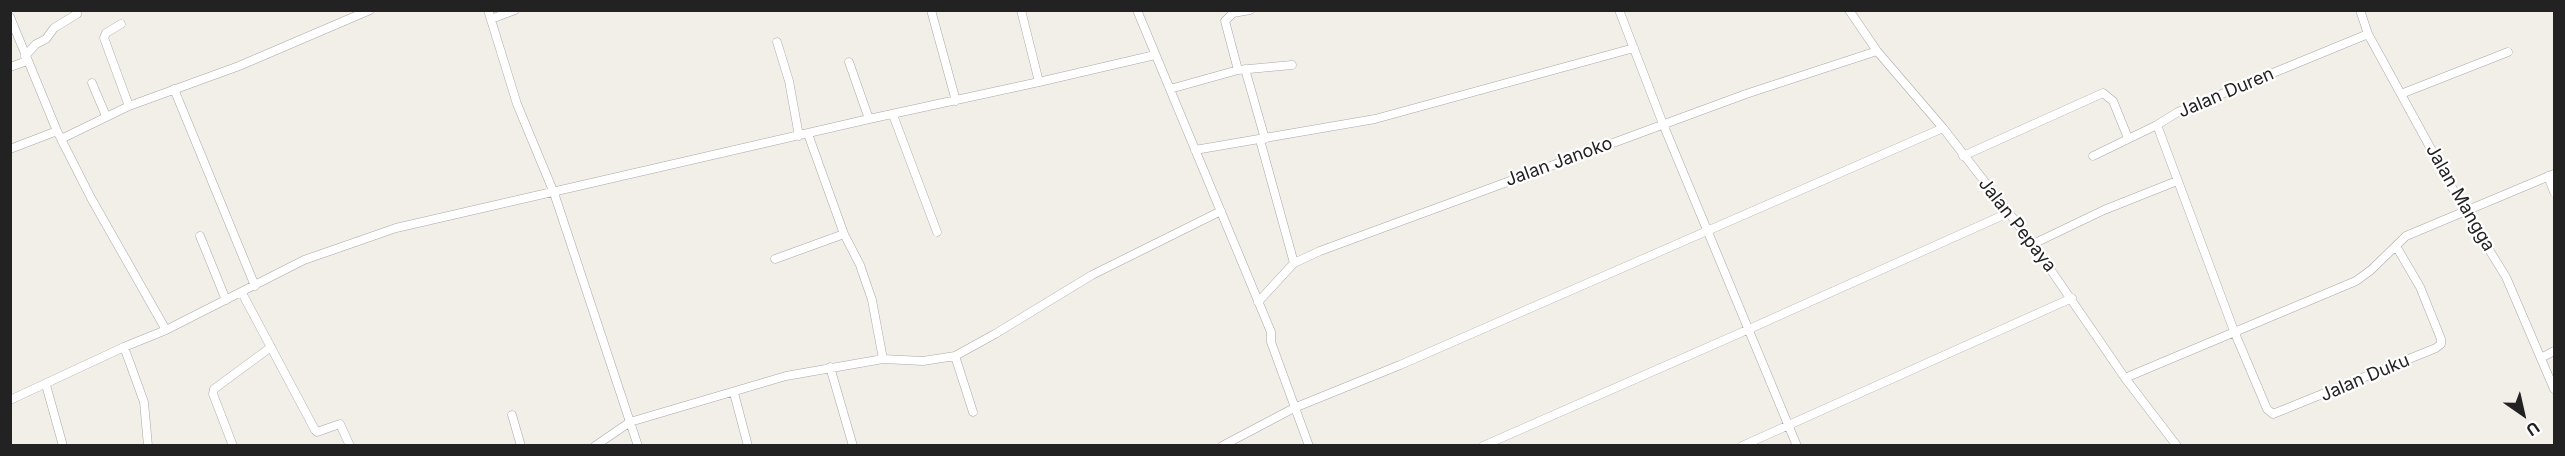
<!DOCTYPE html>
<style>
body{margin:0}
#map{position:relative;width:2565px;height:456px;overflow:hidden;background:#f2efe9;font-family:Inter,sans-serif}
canvas{display:block}
.frame{position:absolute;inset:0;border:12px solid #222;pointer-events:none}
.north{position:absolute;left:2493px;top:384px;width:60px;height:60px;-webkit-text-stroke:4px #fff;paint-order:stroke;rotate:146deg;font-size:16px;font-weight:700;line-height:24px;text-align:center;color:#222}
.north::after{content:'';display:block;margin:auto;width:21px;height:27px;background:#222;clip-path:polygon(50% 0,100% 100%,50% 72%,0 100%)}
</style>
<div id="map">
<canvas width="2565" height="456"></canvas>
<div class="frame"></div>
<div class="north">U</div>
</div>
<script>
const ctx = document.querySelector('canvas').getContext('2d');
ctx.lineJoin = 'round';
const shape = rows => new Path2D(rows.map(r => 'M' + r).join(''));
function trace(path, color, width, dash) { ctx.strokeStyle = color; ctx.lineWidth = width; ctx.lineCap = dash ? 'butt' : 'round'; ctx.setLineDash(dash || []); ctx.stroke(path); }
function write(font, color, halo, rows, align = 'center') {
  ctx.font = font + ' Inter,sans-serif'; ctx.lineWidth = 4.5; ctx.setLineDash([]); ctx.textBaseline = 'middle'; ctx.strokeStyle = halo; ctx.fillStyle = color; for (const [text, x, y, turn = 0] of rows) {
    ctx.save(); ctx.translate(x, y); ctx.rotate((+turn || 0) * Math.PI / 180); ctx.textAlign = isNaN(turn) ? turn : align; if (halo) ctx.strokeText(text, 0, 0); ctx.fillText(text, 0, 0); ctx.restore();
  }
}
const minor = shape([
 [488,10,517,104,554,193,638,446],
 [931,10,956,101],
 [1137,10,1271,332,1271,342,1309,446],
 [1250,10,1233,13,1225,21,1238,70,1292,65],
 [1619,10,1663,124,1797,446],
 [1849,10,1877,51,1943,128,2033,244,2125,378,2177,446],
 [2360,10,2368,34,2465,211,2506,277,2554,389],
 [10,17,57,131,91,198,166,330],
 [491,19,515,10],
 [121,24,106,33,104,38,129,106],
 [2368,34,2178,112,2157,125,2234,331,2267,409,2273,414,2436,348,2441,344,2441,339,2420,287,2396,246],
 [777,42,789,81,799,136],
 [25,56,36,44,46,39,54,28,77,14,76,10],
 [849,62,869,119],
 [10,67,27,61],
 [1245,69,1265,139],
 [1039,82,1155,55],
 [92,83,106,116],
 [174,89,255,286],
 [1170,89,1238,70],
 [2401,94,2508,52],
 [893,115,937,232],
 [808,134,844,234,860,265,872,300,883,359],
 [61,139,129,106,239,66,370,10],
 [1260,140,1294,263],
 [10,149,57,131],
 [1195,150,1375,119,1634,48],
 [1963,156,2103,93,2113,101,2128,138],
 [2093,156,2157,125],
 [2548,176,2554,192],
 [200,236,226,300],
 [2033,244,2104,210,2177,181],
 [775,259,844,234],
 [242,293,315,430,317,432,340,424,350,446],
 [1258,302,1294,263,1320,251,1746,94,1877,51],
 [124,347,144,402,148,446],
 [955,356,973,412],
 [2541,358,2554,351],
 [830,367,853,446],
 [2125,378,2356,281,2371,270,2406,236,2554,174],
 [46,385,63,446],
 [734,393,748,446],
 [10,400,124,347,166,330,304,260,396,228,869,119,1039,82,1021,10],
 [512,415,521,446],
 [233,446,213,394,214,389,271,347],
 [595,446,630,422,786,376,883,359,923,361,955,356,995,334,1092,275,1221,211],
 [1222,446,1294,408,1400,365,1943,128],
 [1483,446,1747,330,2008,213],
 [1742,446,2072,298]
]);
const streetNames = [
 ["Jalan Duren",2226,93,-23],
 ["Jalan Janoko",1559,162,-20],
 ["Jalan Mangga",2460,198,60],
 ["Jalan Pepaya",2017,225,52],
 ["Jalan Duku",2365,378,-23]
];
trace(minor, '#a9a9a9', 9);
trace(minor, '#fff', 8);
write('18px', '#222', '#fff', streetNames);
</script>
